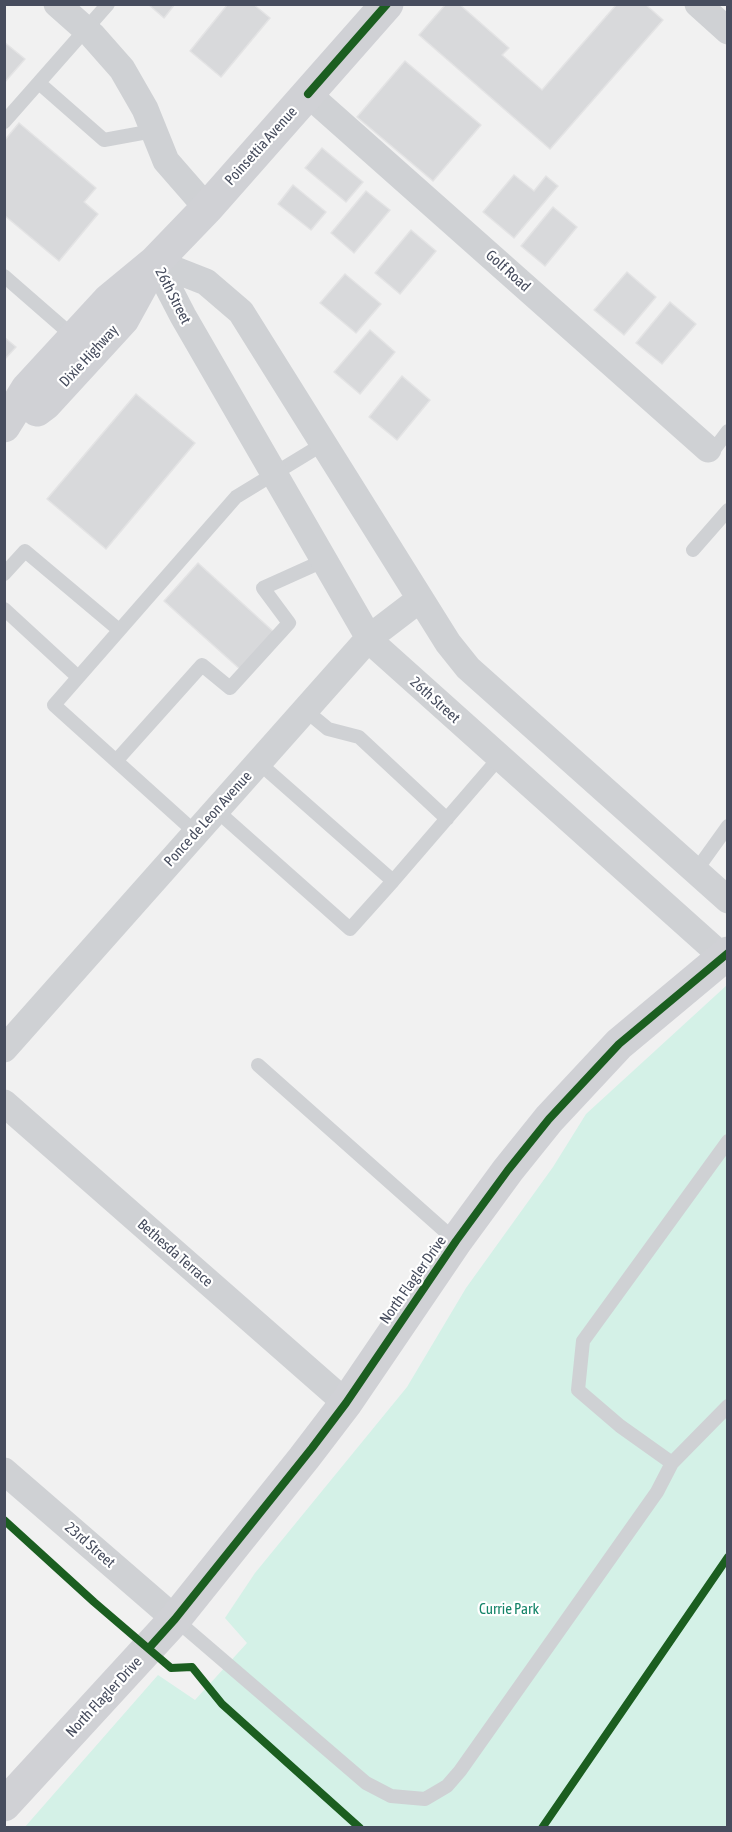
<!DOCTYPE html>
<style>
body{margin:0}
#map{position:relative;width:732px;height:1832px;overflow:hidden;background:#f1f1f1;font-family:"Asap Condensed",sans-serif}
canvas{display:block}
.frame{position:absolute;inset:0;border:6px solid #474d5e;pointer-events:none}
</style>
<div id="map">
<canvas width="732" height="1832"></canvas>
<div class="frame"></div>
</div>
<script>
const ctx = document.querySelector('canvas').getContext('2d');
ctx.lineJoin = 'round';
function fill(path, color) { ctx.fillStyle = color; ctx.fill(path, 'evenodd'); }
const shape = rows => new Path2D(rows.map(r => 'M' + r).join(''));
function trace(path, color, width, dash) { ctx.strokeStyle = color; ctx.lineWidth = width; ctx.lineCap = dash ? 'butt' : 'round'; ctx.setLineDash(dash || []); ctx.stroke(path); }
function write(font, color, halo, rows, align = 'center') {
  ctx.font = font + ' "Asap Condensed",sans-serif'; ctx.lineWidth = 4.5; ctx.setLineDash([]); ctx.textBaseline = 'middle'; ctx.strokeStyle = halo; ctx.fillStyle = color; for (const [text, x, y, turn = 0] of rows) {
    ctx.save(); ctx.translate(x, y); ctx.rotate((+turn || 0) * Math.PI / 180); ctx.textAlign = isNaN(turn) ? turn : align; if (halo) ctx.strokeText(text, 0, 0); ctx.fillText(text, 0, 0); ctx.restore();
  }
}
const green = shape([
 [727,985,727,1827,24,1828,158,1675,195,1700,247,1643,225,1618,255,1573,407,1387,466,1288,553,1167,586,1114]
]);
const building = shape([
 [148,4,175,4,164,18,148,4],
 [228,4,253,4,270,18,221,77,190,51,228,4],
 [446,4,459,4,509,48,502,55,542,90,617,4,645,4,663,20,550,149,419,35,446,4],
 [4,42,25,59,4,83,4,42],
 [405,61,481,125,433,181,357,117,405,61],
 [19,123,96,188,84,202,98,214,59,261,4,215,4,141,19,123],
 [322,148,363,182,346,202,305,168,322,148],
 [514,175,534,191,546,176,558,186,514,238,483,212,514,175],
 [293,185,326,212,311,230,278,204,293,185],
 [366,191,390,210,354,253,331,233,366,191],
 [553,207,577,227,545,266,521,246,553,207],
 [411,230,436,251,400,294,375,273,411,230],
 [627,272,656,297,624,335,594,310,627,272],
 [345,274,381,304,356,333,320,303,345,274],
 [670,302,696,324,662,364,636,343,670,302],
 [370,330,395,352,360,394,334,372,370,330],
 [4,337,16,347,4,360,4,337],
 [402,376,430,400,397,440,369,417,402,376],
 [136,394,195,443,106,549,47,499,136,394],
 [198,563,276,634,242,671,164,601,198,563]
]);
const lane = shape([
 [39,83,104,140,153,131],
 [4,122,108,4],
 [4,276,74,337],
 [708,449,716,447,728,431],
 [693,550,728,510],
 [4,574,25,551,119,630],
 [4,609,78,677],
 [305,710,328,729,359,737,447,819],
 [116,761,202,665,230,688,289,623,263,588,323,561],
 [258,762,393,881,500,757],
 [216,810,350,929,393,881],
 [196,833,54,705,236,497,323,444],
 [695,872,728,826],
 [258,1065,456,1241],
 [672,1463,620,1426,578,1390,583,1341,728,1141],
 [175,1619,366,1783,391,1796,425,1799,447,1786,460,1771,657,1492,672,1463,728,1406]
]);
const street = shape([
 [57,4,92,35,122,69,145,109,166,161,207,208],
 [698,4,728,31],
 [308,94,708,449],
 [155,262,183,316,369,638,379,649,723,957],
 [155,262,206,282,241,312,448,643,468,668,728,900],
 [4,1049,369,638,420,599],
 [4,1103,346,1403],
 [4,1471,175,1619]
]);
const secondary = shape([
 [37,410,45,404,123,319,145,279],
 [4,426,27,389,109,300,155,262,207,208,387,4],
 [4,1805,175,1619,304,1458,346,1403,456,1241,508,1170,549,1119,619,1044,728,953]
]);
const cycleway = shape([
 [308,94,387,4],
 [4,1520,94,1602,171,1668,192,1667,222,1704,360,1828],
 [149,1648,175,1619,312,1448,346,1403,456,1241,508,1170,549,1119,619,1044,728,953],
 [542,1828,728,1557]
]);
const streetNames = [
 ["Poinsettia Avenue",261,146,-48],
 ["Golf Road",508,271,42],
 ["26th Street",173,296,63],
 ["Dixie Highway",89,356,-47],
 ["26th Street",435,700,42],
 ["Ponce de Leon Avenue",208,819,-48],
 ["Bethesda Terrace",175,1253,41],
 ["North Flagler Drive",413,1280,-55],
 ["23rd Street",90,1545,41],
 ["North Flagler Drive",104,1697,-47]
];
const parkNames = [
 ["Currie Park",509,1609]
];
fill(green, '#d4f1e7');
fill(building, '#d8d9db');
trace(building, '#e3e3e4', 1.5);
trace(lane, '#cfd1d4', 14);
trace(street, '#cfd1d4', 27);
trace(secondary, '#d0d1d5', 33);
trace(cycleway, '#1b5e20', 8);
write('15px', '#474d5e', '#fff', streetNames);
write('15px', '#148468', '#fff', parkNames);
</script>
